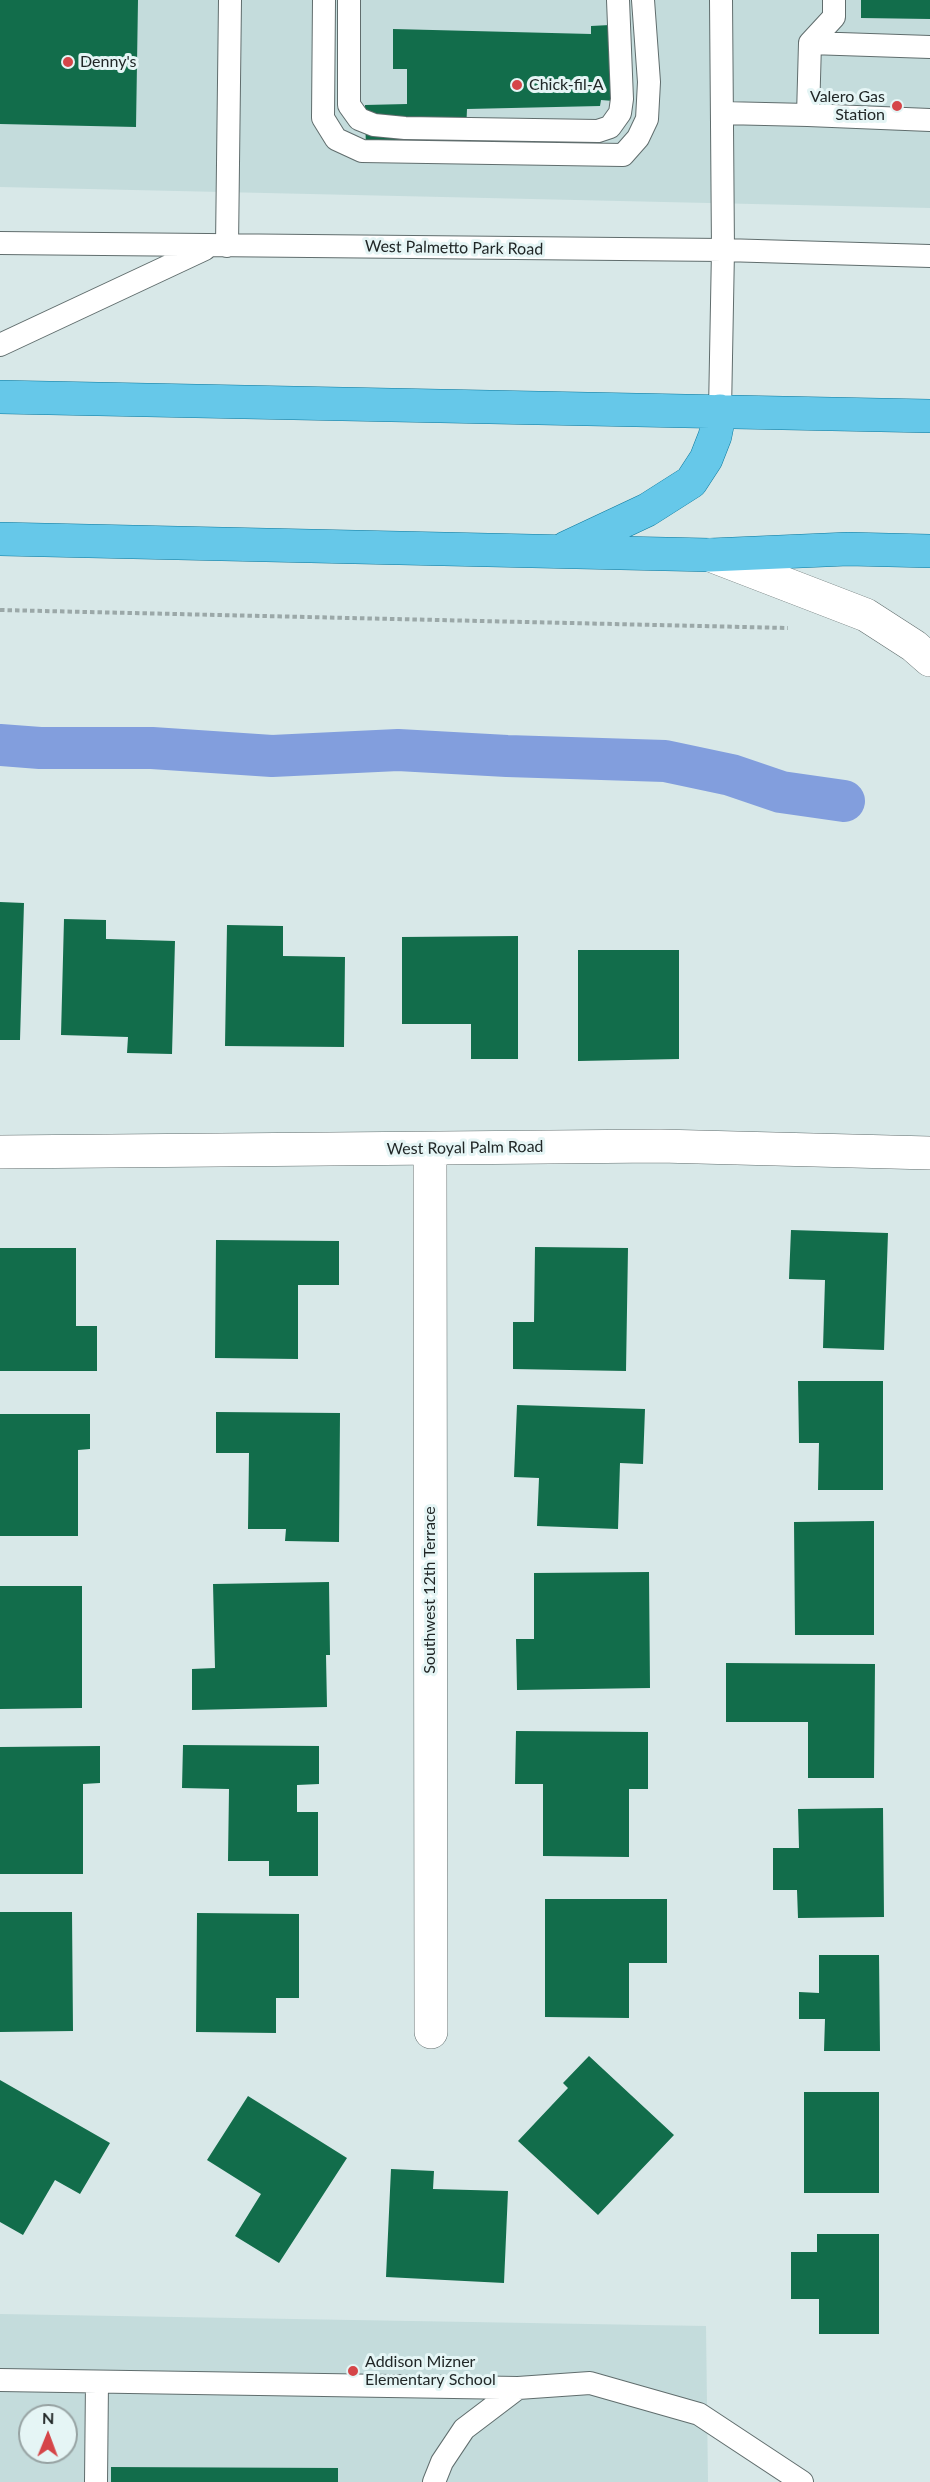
<!DOCTYPE html>
<style>
body{margin:0}
#map{position:relative;width:930px;height:2482px;overflow:hidden;background:#d8e8e8;font-family:Lato,sans-serif}
canvas{display:block}
.north{position:absolute;left:18px;top:2404px;width:60px;height:60px;box-sizing:border-box;background:#e5f5f5;border:2px solid #97a3a3;border-radius:50%;rotate:1deg;font-size:16px;font-weight:700;line-height:24px;text-align:center;color:#212727}
.north::after{content:'';display:block;margin:auto;width:21px;height:27px;background:#d54548;clip-path:polygon(50% 0,100% 100%,50% 72%,0 100%)}
</style>
<div id="map">
<canvas width="930" height="2482"></canvas>
<div class="north">N</div>
</div>
<script>
const ctx = document.querySelector('canvas').getContext('2d');
ctx.lineJoin = 'round';
function fill(path, color) { ctx.fillStyle = color; ctx.fill(path, 'evenodd'); }
const shape = rows => new Path2D(rows.map(r => 'M' + r).join(''));
function trace(path, color, width, dash) { ctx.strokeStyle = color; ctx.lineWidth = width; ctx.lineCap = dash ? 'butt' : 'round'; ctx.setLineDash(dash || []); ctx.stroke(path); }
function write(font, color, halo, rows, align = 'center') {
  ctx.font = font + ' Lato,sans-serif'; ctx.lineWidth = 6; ctx.setLineDash([]); ctx.textBaseline = 'middle'; ctx.strokeStyle = halo; ctx.fillStyle = color; for (const [text, x, y, turn = 0] of rows) {
    ctx.save(); ctx.translate(x, y); ctx.rotate((+turn || 0) * Math.PI / 180); ctx.textAlign = isNaN(turn) ? turn : align; if (halo) ctx.strokeText(text, 0, 0); ctx.fillText(text, 0, 0); ctx.restore();
  }
}
const built = shape([
 [0,0,930,0,930,208,0,187],
 [0,2314,706,2326,708,2482,0,2482],
 [30,2416,66,2416,66,2452,30,2452]
]);
const canal = shape([
 [0,745,40,748,152,748,272,756,398,750,507,756,665,761,731,775,781,792,844,801]
]);
const building = shape([
 [0,0,138,0,136,127,0,124],
 [861,0,930,0,930,19,861,18],
 [629,24,626,102,601,100,600,106,467,109,465,156,366,153,365,105,407,104,407,69,393,69,393,29,591,34,591,26],
 [0,902,24,903,20,1040,0,1040],
 [64,919,106,920,106,939,175,941,172,1054,127,1053,128,1037,61,1035],
 [227,925,283,926,283,956,345,957,344,1047,225,1046],
 [518,936,518,1059,471,1059,471,1024,402,1024,402,937],
 [578,950,679,950,679,1059,578,1061],
 [791,1230,888,1233,884,1350,823,1348,825,1280,789,1279],
 [216,1240,339,1241,339,1285,298,1285,298,1359,215,1358],
 [535,1247,628,1248,626,1371,513,1369,513,1322,534,1322],
 [0,1248,76,1248,76,1326,97,1326,97,1371,0,1371],
 [798,1381,883,1381,883,1490,818,1490,819,1443,799,1443],
 [517,1405,645,1409,643,1464,620,1463,618,1529,537,1526,539,1478,514,1477],
 [216,1412,340,1413,339,1542,285,1541,286,1529,248,1529,249,1453,216,1453],
 [0,1414,90,1414,90,1449,78,1450,78,1536,0,1536],
 [874,1521,874,1635,795,1635,794,1522],
 [649,1572,650,1688,517,1690,516,1639,534,1639,534,1573],
 [329,1582,330,1655,326,1655,327,1707,192,1710,192,1669,215,1668,213,1584],
 [0,1586,82,1586,82,1708,0,1709],
 [726,1663,875,1664,874,1778,808,1778,808,1722,726,1722],
 [516,1731,648,1732,648,1789,629,1789,629,1857,543,1856,543,1784,515,1784],
 [183,1745,319,1746,319,1784,297,1785,297,1812,318,1812,318,1876,269,1876,269,1861,228,1861,229,1789,182,1788],
 [100,1746,100,1783,83,1784,83,1874,0,1874,0,1747],
 [883,1808,884,1917,798,1918,797,1890,773,1890,773,1848,799,1848,798,1809],
 [545,1899,667,1899,667,1963,629,1963,629,2018,545,2017],
 [0,1912,72,1912,73,2031,0,2032],
 [197,1913,299,1914,299,1998,276,1998,276,2033,196,2032],
 [819,1955,879,1955,880,2051,824,2051,825,2019,799,2019,799,1992,819,1993],
 [589,2056,674,2135,598,2215,518,2141,568,2088,563,2083],
 [0,2080,110,2143,80,2194,55,2180,23,2235,0,2222],
 [804,2092,879,2092,879,2193,804,2193],
 [248,2096,347,2158,279,2263,235,2236,261,2194,207,2160],
 [391,2169,434,2171,433,2189,508,2191,504,2283,386,2277],
 [817,2234,879,2234,879,2334,819,2334,819,2299,791,2299,791,2252,817,2252],
 [111,2467,338,2468,338,2482,111,2482]
]);
const path = shape([
 [0,610,788,628]
]);
const lane = shape([
 [324,0,323,118,336,139,362,151,623,155,638,138,647,119,649,82,643,0],
 [349,0,349,105,359,119,374,125,405,128,598,131,610,127,620,113,622,99,618,0],
 [810,43,834,17,834,0],
 [722,113,808,115,810,43,930,47],
 [808,115,930,120],
 [0,243,723,250,930,256],
 [227,246,230,0],
 [0,345,205,249],
 [720,411,723,250,721,0],
 [0,2380,518,2388],
 [96,2482,97,2382],
 [434,2482,442,2462,464,2429,518,2388,590,2383,699,2414,802,2482]
]);
const street = shape([
 [430,1149,431,2032],
 [0,1152,660,1146,930,1153]
]);
const secondary = shape([
 [710,555,866,615,914,646,930,660]
]);
const primary = shape([
 [0,397,930,416],
 [0,539,710,555,848,549,930,551],
 [566,548,647,510,691,482,706,459,715,436,720,411]
]);
const markers = [
 [68,62,6,"#d54548"],
 [517,85,6,"#d54548"],
 [897,106,6,"#d54548"],
 [353,2371,6,"#d54548"]
];
const poiNames = [
 ["Denny's",80,62],
 ["Chick-fil-A",529,85],
 ["Valero Gas",885,97,"right"],
 ["Station",885,115,"right"],
 ["Addison Mizner",365,2362],
 ["Elementary School",365,2380]
];
const streetNames = [
 ["West Palmetto Park Road",454,248,1],
 ["West Royal Palm Road",465,1148,-1],
 ["Southwest 12th Terrace",430,1590,-90]
];
fill(built, '#c4dcdc');
trace(canal, '#829edd', 42);
fill(building, '#126d4b');
trace(lane, '#606d6d', 24);
trace(street, '#606d6d', 34);
trace(secondary, '#606d6d', 34);
trace(primary, '#0c789c', 34);
trace(path, '#9ba8a8', 4, [4.5, 3]);
trace(lane, '#fff', 22);
trace(street, '#fff', 33);
trace(secondary, '#fff', 33);
trace(primary, '#66c8e9', 33);
for (const [x, y, r, color] of markers) { const dot = new Path2D(); dot.arc(x, y, r, 0, 2 * Math.PI); ctx.fillStyle = color; ctx.fill(dot); trace(dot, '#e5f5f5', 2); }
write('16px', '#212727', '#e5f5f5', poiNames, 'left');
write('16px', '#212727', '#e5f5f5', streetNames);
</script>
